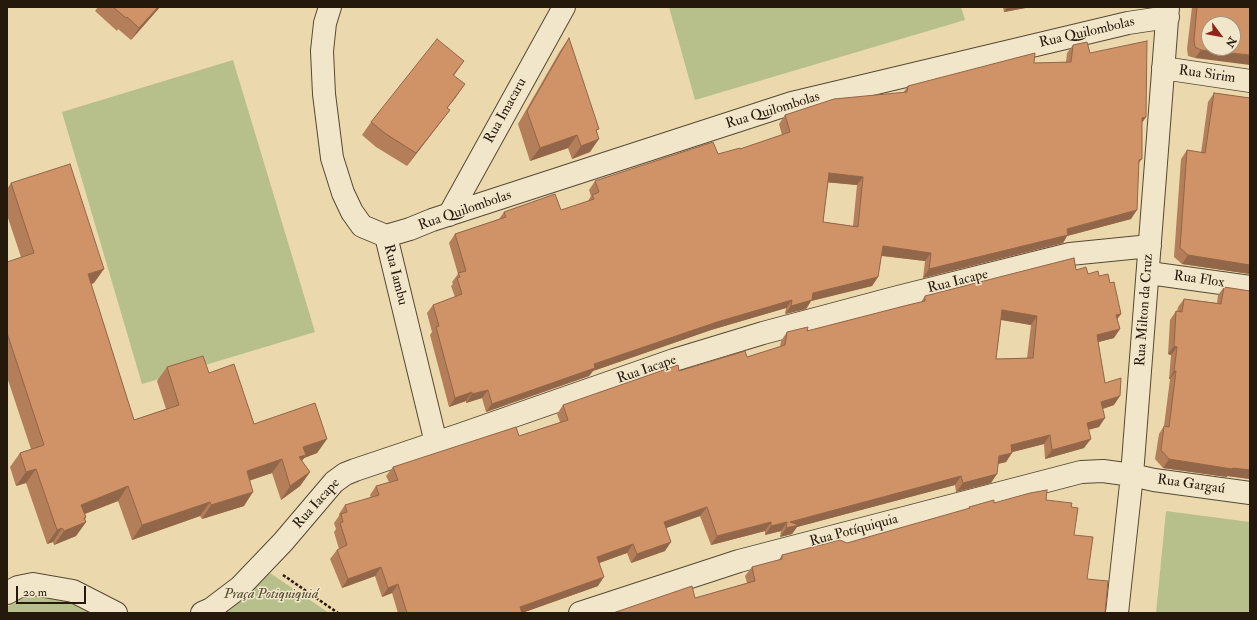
<!DOCTYPE html>
<meta charset="utf-8">
<style>
body{margin:0}
#map{position:relative;width:1257px;height:620px;overflow:hidden;background:#ebd9ad;font-family:"IM FELL Double Pica",serif}
canvas{display:block}
.frame{position:absolute;inset:0;border:8px solid #25190b;pointer-events:none}
.north{position:absolute;left:1201px;top:16px;width:40px;height:40px;box-sizing:border-box;background:#f2e6ca;border:1px solid #a0947e;border-radius:50%;rotate:122deg;font-size:11px;font-weight:700;line-height:16px;text-align:center;color:#25190b}
.north::after{content:'';display:block;margin:auto;width:14px;height:18px;background:#8f2418;clip-path:polygon(50% 0,100% 100%,50% 72%,0 100%)}
.scale{position:absolute;left:16px;top:586px;width:70px;height:18px;box-sizing:border-box;border:2px solid #25190b;border-top:0;padding-left:5px;font-size:12px;line-height:14px;white-space:nowrap;color:#25190b;-webkit-text-stroke:3px #f2e6ca;paint-order:stroke}
</style>
<div id="map">
<canvas width="1257" height="620"></canvas>
<div class="frame"></div>
<div class="north">N</div>
<div class="scale">20 m</div>
</div>
<script>
const ctx = document.querySelector('canvas').getContext('2d');
ctx.lineJoin = 'round';
function fill(path, color) { ctx.fillStyle = color; ctx.fill(path, 'evenodd'); }
const shape = rows => new Path2D(rows.map(r => 'M' + r).join(''));
function trace(path, color, width, dash) { ctx.strokeStyle = color; ctx.lineWidth = width; ctx.lineCap = dash ? 'butt' : 'round'; ctx.setLineDash(dash || []); ctx.stroke(path); }
function write(font, color, halo, rows, align = 'center') {
  ctx.font = font + ' "IM FELL Double Pica",serif'; ctx.lineWidth = 3; ctx.setLineDash([]); ctx.textBaseline = 'middle'; ctx.strokeStyle = halo; ctx.fillStyle = color; for (const [text, x, y, turn = 0] of rows) {
    ctx.save(); ctx.translate(x, y); ctx.rotate((+turn || 0) * Math.PI / 180); ctx.textAlign = isNaN(turn) ? turn : align; if (halo) ctx.strokeText(text, 0, 0); ctx.fillText(text, 0, 0); ctx.restore();
  }
}
const green = shape([
 [669,7,961,7,965,20,695,100],
 [233,60,315,332,142,384,62,112],
 [1166,511,1250,522,1250,613,1156,613],
 [270,573,329,613,219,613,236,602],
 [37,597,74,602,100,613,7,613,7,607,20,599]
]);
const path = shape([
 [283,575,338,613]
]);
const minor = shape([
 [330,7,325,23,322,51,324,94,332,158,343,193,352,212,362,226,386,236],
 [1163,68,1250,81],
 [449,215,564,7],
 [386,236,410,229,432,220,792,103,1128,23,1168,17],
 [386,236,436,443],
 [1149,273,1250,287],
 [7,593,18,587,33,584,73,591,116,613],
 [202,613,211,609,240,587,283,542,334,482,345,474,355,470,462,434,674,360,763,333,898,297,1070,254,1150,246],
 [580,613,739,561,1081,472,1103,471,1132,475,1154,480,1250,493],
 [1117,613,1132,475,1168,7]
]);
const wall = shape([
 [98,7,160,7,131,40,118,29,117,31,95,11],
 [1003,7,1031,7,1004,12],
 [1192,7,1250,7,1195,58,1188,56,1187,49],
 [569,38,597,132,590,152,572,159,568,148,530,161,518,124,560,51],
 [1073,45,1090,53,1146,117,1142,123,1142,159,1139,163,1131,219,1067,236,1063,243,923,278,925,261,881,256,878,277,872,286,811,301,806,309,785,314,786,308,711,330,593,371,589,376,486,412,482,398,466,403,466,401,449,407,430,335,432,332,427,313,433,305,455,297,451,286,453,284,452,282,458,274,449,243,455,234,499,219,504,212,561,210,588,201,591,196,589,190,595,181,740,149,782,135,779,124,785,115,903,93,908,86,1034,63,1066,62,1067,53],
 [828,182,857,185,853,226,823,222],
 [454,76,456,97,447,108,450,110,440,123,407,166,376,147,362,135,371,122],
 [1214,93,1250,98,1250,274,1182,264,1174,257,1181,159,1187,150,1201,153,1208,102],
 [11,183,94,283,91,284,134,420,166,409,157,381,167,367,209,373,254,424,327,439,317,453,304,458,302,461,310,472,300,486,281,500,272,473,250,480,244,506,202,519,200,516,132,540,118,501,85,514,86,517,85,520,86,522,76,536,54,545,53,542,47,544,26,483,16,486,10,467,20,453,31,449,7,377,7,262,21,257,7,215,7,189],
 [1076,270,1099,276,1110,283,1121,314,1117,319,1114,338,1098,342,1105,383,1114,405,1103,409,1099,427,1089,429,1084,448,1045,459,1044,444,1012,452,1006,462,998,464,991,483,956,492,955,485,797,527,792,534,780,537,781,531,765,535,765,531,711,545,700,516,666,528,665,551,631,563,627,553,599,563,598,586,522,613,398,613,392,593,382,597,375,576,342,588,330,559,337,550,339,549,334,532,336,529,334,523,339,516,339,514,345,505,371,498,370,495,376,486,389,482,386,476,393,467,519,436,560,422,557,414,563,405,679,371,747,357,780,347,781,341,787,332,807,331,921,302,925,296],
 [1001,320,1031,325,1027,358,996,359],
 [1224,287,1250,291,1250,479,1227,476,1227,477,1163,468,1155,459,1159,434,1164,426,1170,379,1169,379,1171,355,1168,354,1170,320,1176,311,1177,312,1178,307,1184,299,1217,303,1218,295],
 [1046,500,1071,507,1074,535,1087,579,695,598,747,583,745,576,752,567,779,560,782,555,847,543,968,509,969,507,994,503]
]);
const shadedWall = shape([
 [158,7,160,7,131,40,139,28],
 [1008,7,1031,7,1004,12],
 [1201,50,1250,55,1250,65,1195,58],
 [464,61,455,74,444,88,453,75],
 [465,84,456,97,437,121,447,108],
 [450,110,440,123,407,166,416,153],
 [1146,117,1140,125,1142,118],
 [577,135,568,148,530,161,540,148],
 [599,139,590,152,572,159,581,146],
 [829,173,863,177,857,185,823,182],
 [1137,210,1131,219,1067,236,1063,243,923,278,929,269,1067,229],
 [883,246,931,253,925,261,877,255],
 [1188,255,1250,265,1250,274,1182,264],
 [104,269,94,283,78,288,88,274],
 [878,277,872,286,811,301,806,309,785,314,791,306,813,293],
 [792,300,786,308,711,330,593,371,589,376,486,412,492,404,594,364,717,322],
 [1002,310,1037,316,1031,325,996,319],
 [1121,314,1115,322,1116,315],
 [1120,329,1114,338,1091,344,1097,335],
 [1174,346,1177,347,1171,355,1168,354],
 [1174,371,1176,371,1170,379,1169,379],
 [488,390,482,398,466,403,472,394],
 [472,392,466,401,449,407,455,398],
 [1120,396,1114,405,1095,411,1101,402],
 [1105,418,1099,427,1081,432,1087,423],
 [1050,435,1044,444,1005,454,1011,445],
 [327,439,317,453,304,458,296,469,289,472,303,447],
 [1091,439,1084,448,1045,459,1052,450],
 [1012,453,1006,462,993,465,999,456],
 [282,459,272,473,237,485,247,471],
 [1169,459,1250,470,1250,479,1227,476,1227,477,1163,468],
 [36,469,26,483,16,486,26,472],
 [310,472,300,486,281,500,290,486],
 [997,474,991,483,956,492,963,483],
 [961,476,955,485,797,527,792,534,780,537,790,522],
 [128,486,118,501,71,519,81,505],
 [253,492,244,506,202,519,211,505],
 [210,502,200,516,132,540,142,525],
 [707,507,700,516,658,531,664,522],
 [86,517,81,524,86,522,76,536,54,545,64,531],
 [771,522,765,531,711,545,717,536],
 [787,522,781,531,765,535,771,526],
 [62,528,53,542,47,544,57,530],
 [671,542,665,551,631,563,637,554],
 [633,544,627,553,591,566,597,557],
 [381,567,375,576,342,588,348,579],
 [604,577,598,586,522,613,520,607],
 [398,584,392,593,382,597,388,588]
]);
const building = shape([
 [113,7,158,7,139,28,127,17,126,18,113,7],
 [1197,7,1250,7,1250,55,1201,50,1195,47,1194,40,1197,7],
 [1209,24,1233,24,1233,48,1209,48,1209,24],
 [569,38,599,129,596,130,599,139,581,146,577,135,540,148,527,111,569,38],
 [437,39,464,61,453,75,465,84,447,108,450,110,416,153,386,134,371,122,437,39],
 [1147,41,1146,117,1142,118,1142,159,1139,160,1137,210,1067,229,1068,235,929,269,931,253,883,246,878,277,813,293,812,300,791,306,792,300,717,322,594,364,595,368,492,404,488,390,472,394,472,392,455,398,436,327,439,326,433,305,462,294,457,278,460,277,458,273,466,271,455,234,506,217,504,212,555,194,561,210,594,199,592,195,599,192,595,181,713,142,718,154,740,148,740,149,790,132,785,115,834,99,907,92,908,86,1035,53,1034,63,1071,62,1073,45,1087,42,1090,53,1147,41],
 [829,173,863,177,858,227,823,222,829,173],
 [1214,93,1250,98,1250,265,1188,255,1180,248,1187,150,1205,153,1214,93],
 [70,164,104,269,88,274,134,420,179,405,167,367,203,356,209,373,234,364,254,424,315,403,327,439,303,447,306,455,299,457,310,472,290,486,282,459,247,471,253,492,211,505,210,502,142,525,128,486,81,505,86,517,84,518,86,522,64,531,62,528,57,530,36,469,26,472,20,453,44,445,7,333,7,262,34,253,11,183,70,164],
 [1074,258,1076,270,1086,267,1088,274,1098,271,1099,276,1108,274,1110,283,1114,282,1121,314,1116,315,1120,329,1097,335,1105,383,1121,378,1120,396,1101,402,1105,418,1087,423,1091,439,1052,450,1050,435,1011,445,1012,453,999,456,997,474,963,483,961,476,790,522,799,525,786,528,787,522,771,526,771,522,717,536,707,507,664,522,671,542,637,554,633,544,597,557,604,577,520,607,522,613,407,613,398,584,388,588,381,567,348,579,337,550,347,545,340,523,343,522,341,514,347,512,345,505,379,495,376,486,398,480,393,467,516,427,519,436,568,420,563,405,678,365,679,371,745,351,747,357,785,345,787,332,808,327,807,331,908,305,925,301,925,296,1074,258],
 [1002,310,1037,316,1033,358,996,359,1002,310],
 [1224,287,1250,291,1250,470,1233,468,1232,469,1169,459,1161,450,1164,426,1169,427,1176,371,1174,371,1177,347,1174,346,1176,311,1182,312,1184,299,1221,304,1224,287],
 [1047,490,1046,500,1072,503,1071,507,1078,508,1074,535,1093,537,1087,579,1108,581,1105,613,613,613,692,586,695,598,755,581,752,567,782,559,782,555,840,540,847,543,970,508,969,507,994,500,994,503,1030,493,1047,490]
]);
const streetNames = [
 ["Rua Quilombolas",1087,33,-13],
 ["Rua Sirim",1207,75,8],
 ["Rua Imacaru",506,111,-61],
 ["Rua Quilombolas",773,111,-17],
 ["Rua Quilombolas",465,211,-19],
 ["Rua Iambu",395,275,76],
 ["Rua Flox",1199,280,8],
 ["Rua Iacape",958,282,-14],
 ["Rua Milton da Cruz",1145,310,-86],
 ["Rua Iacape",647,370,-19],
 ["Rua Gargaú",1191,485,8],
 ["Rua Iacape",317,504,-48],
 ["Rua Potíquiquia",854,531,-15]
];
const parkNames = [
 ["Praça Potiquiquiá",271,595]
];
fill(green, '#b7bf8a');
trace(minor, '#564934', 24);
trace(path, '#25190b', 2.5, [3, 2]);
trace(minor, '#f2e6ca', 22);
fill(wall, '#b37e59');
fill(shadedWall, '#926648');
fill(building, '#d09267');
trace(building, '#926648', 1);
write('14px', '#25190b', '#f2e6ca', streetNames);
write('italic 14px', '#514b31', '#f2e6ca', parkNames);
</script>
